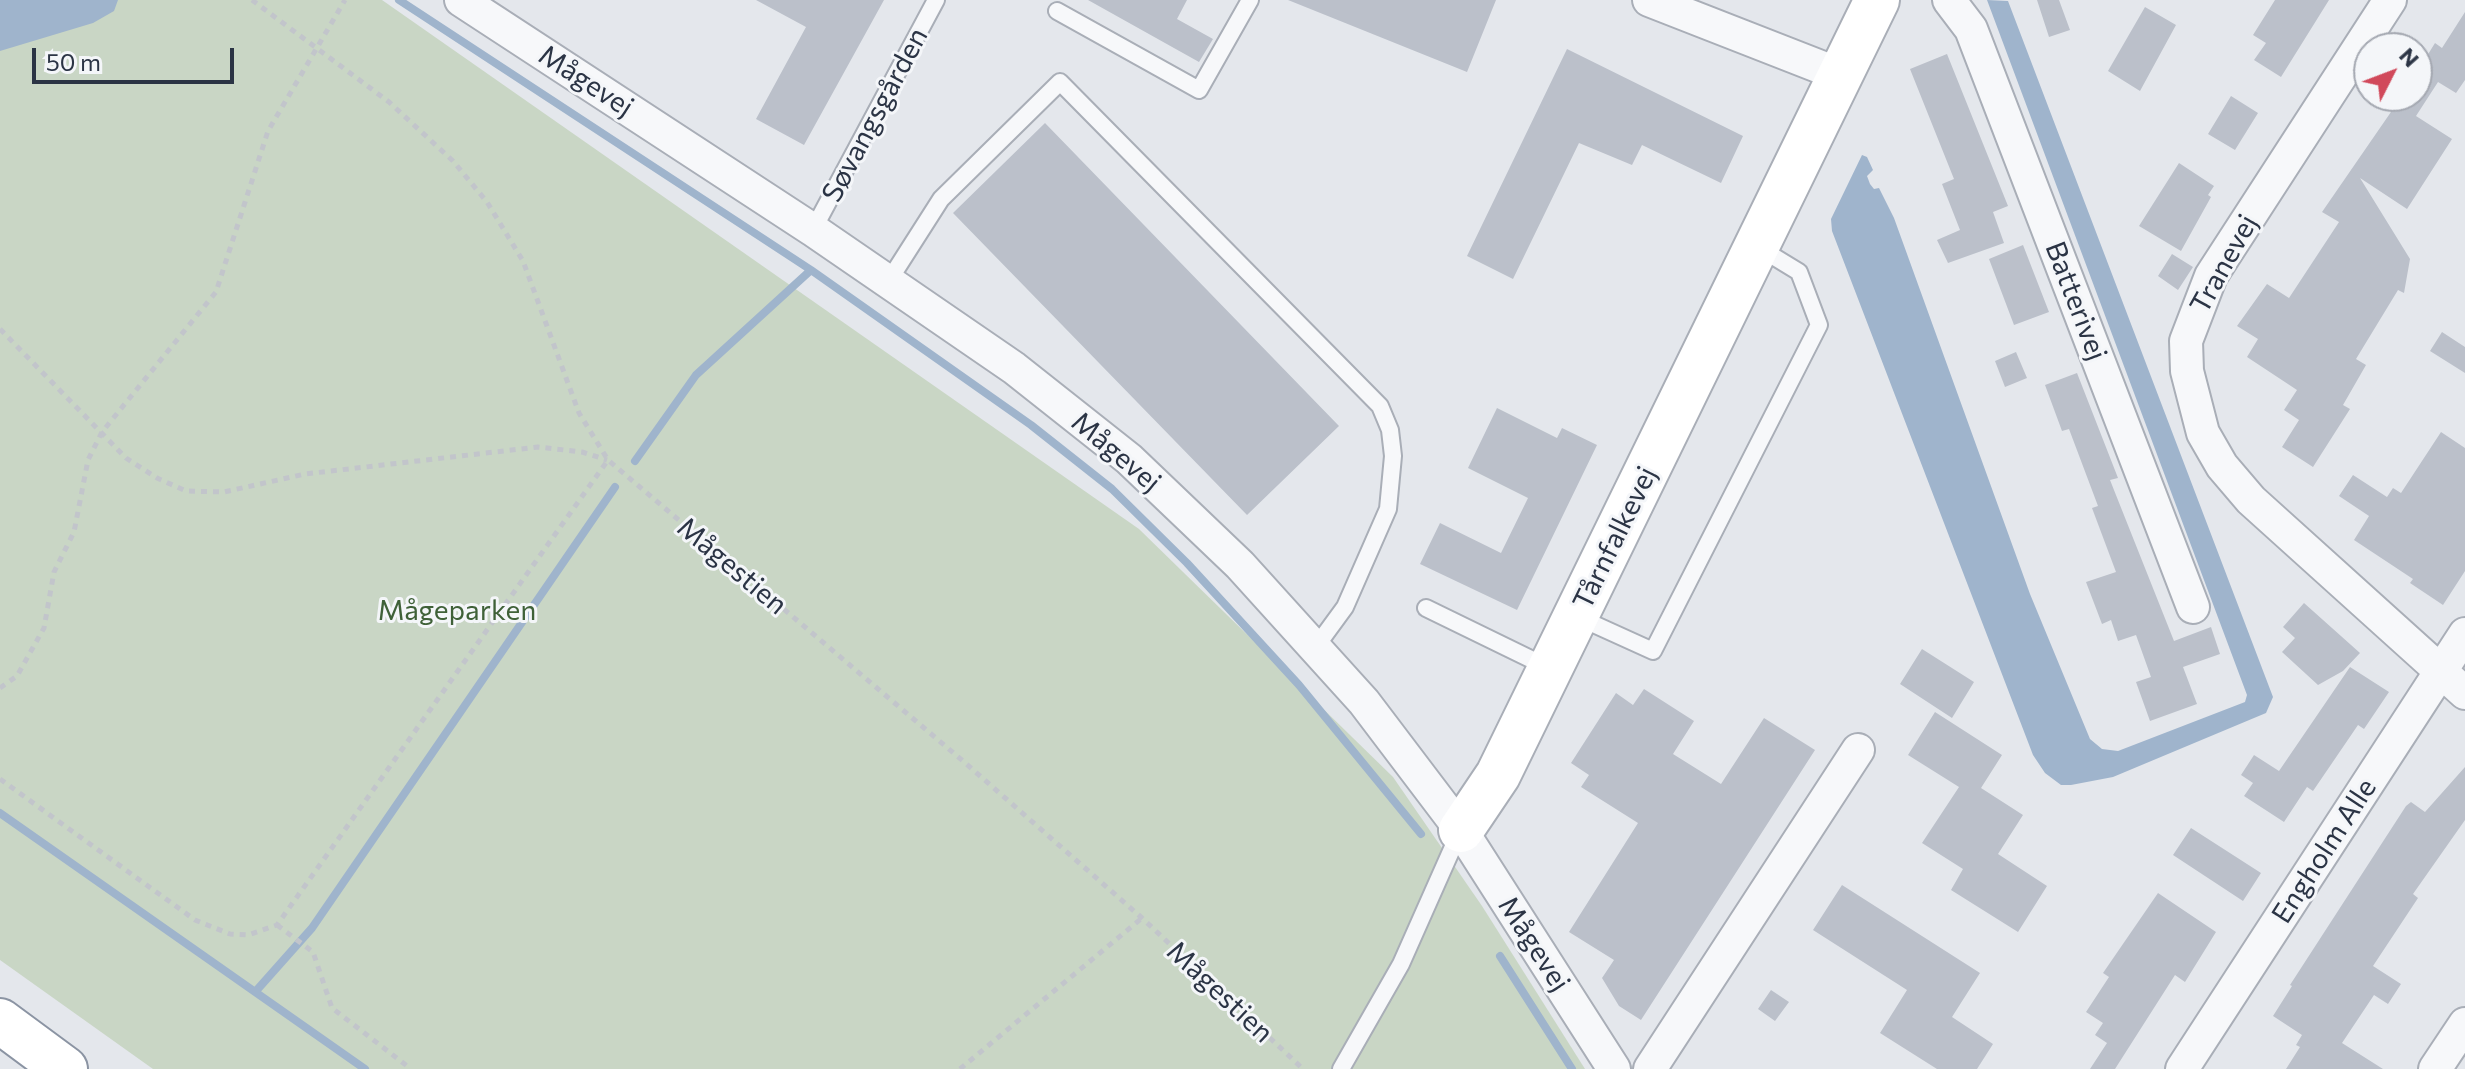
<!DOCTYPE html>
<meta charset="utf-8">
<style>
body{margin:0}
#map{position:relative;width:2465px;height:1069px;overflow:hidden;background:#e4e7ec;font-family:Commissioner,sans-serif}
canvas{display:block}
.north{position:absolute;left:2353px;top:32px;width:80px;height:80px;box-sizing:border-box;background:#f4f6f9;border:2px solid #a4a8b1;border-radius:50%;rotate:48deg;font-size:22px;font-weight:700;line-height:32px;text-align:center;color:#2b3445}
.north::after{content:'';display:block;margin:auto;width:28px;height:36px;background:#d1495b;clip-path:polygon(50% 0,100% 100%,50% 72%,0 100%)}
.scale{position:absolute;left:32px;top:48px;width:202px;height:36px;box-sizing:border-box;border:4px solid #2b3445;border-top:0;padding-left:10px;font-size:24px;line-height:28px;white-space:nowrap;color:#2b3445;-webkit-text-stroke:6px #f4f6f9;paint-order:stroke}
</style>
<div id="map">
<canvas width="2465" height="1069"></canvas>
<div class="north">N</div>
<div class="scale">50 m</div>
</div>
<script>
const ctx = document.querySelector('canvas').getContext('2d');
ctx.lineJoin = 'round';
function fill(path, color) { ctx.fillStyle = color; ctx.fill(path, 'evenodd'); }
const shape = rows => new Path2D(rows.map(r => 'M' + r).join(''));
function trace(path, color, width, dash) { ctx.strokeStyle = color; ctx.lineWidth = width; ctx.lineCap = dash ? 'butt' : 'round'; ctx.setLineDash(dash || []); ctx.stroke(path); }
function write(font, color, halo, rows, align = 'center') {
  ctx.font = font + ' Commissioner,sans-serif'; ctx.lineWidth = 6; ctx.setLineDash([]); ctx.textBaseline = 'middle'; ctx.strokeStyle = halo; ctx.fillStyle = color; for (const [text, x, y, turn = 0] of rows) {
    ctx.save(); ctx.translate(x, y); ctx.rotate((+turn || 0) * Math.PI / 180); ctx.textAlign = isNaN(turn) ? turn : align; if (halo) ctx.strokeText(text, 0, 0); ctx.fillText(text, 0, 0); ctx.restore();
  }
}
const green = shape([
 [0,0,382,0,1139,529,1393,777,1482,906,1585,1069,153,1069,0,960]
]);
const water = shape([
 [0,0,118,0,114,11,93,23,0,51],
 [1987,0,2008,1,2273,697,2266,713,2113,777,2071,785,2061,785,2045,773,2033,755,1832,231,1831,219,1862,155,1867,157,1873,170,1867,176,1870,184,1874,189,1879,188,1894,218,2030,594,2090,739,2102,749,2118,751,2245,702,2247,695]
]);
const stream = shape([
 [399,0,811,270],
 [635,461,696,375,811,270,1031,425,1112,489,1187,563,1299,685,1421,834],
 [0,813,365,1069],
 [1500,956,1572,1069],
 [256,991,312,928,615,487]
]);
const building = shape([
 [756,0,884,0,804,145,756,119,806,27],
 [1088,0,1187,0,1177,19,1213,39,1199,62],
 [1288,0,1496,0,1467,72],
 [2037,0,2059,0,2070,30,2049,37],
 [2275,0,2329,0,2281,77,2254,60,2266,43,2253,35],
 [2145,7,2176,25,2140,91,2108,71],
 [2465,12,2465,80,2456,93,2438,82,2416,116,2452,139,2407,209,2360,178,2410,259,2404,293,2398,290,2356,359,2366,365,2343,405,2350,409,2313,467,2282,447,2299,420,2284,410,2297,390,2247,357,2258,339,2237,326,2267,284,2289,298,2339,222,2322,212,2402,96,2417,96,2417,72,2435,43,2442,48],
 [1567,49,1743,136,1721,183,1642,145,1632,165,1579,143,1513,279,1467,256],
 [1947,54,2008,206,1993,212,2004,243,1948,263,1937,240,1960,230,1942,184,1954,179,1910,69],
 [2231,96,2258,113,2235,150,2208,134],
 [1045,123,1339,426,1247,515,953,213],
 [2179,163,2214,186,2208,195,2211,197,2181,251,2139,226],
 [2023,245,2049,312,2014,325,1989,259],
 [2172,254,2193,267,2178,290,2158,276],
 [2442,332,2465,347,2465,373,2430,351],
 [2016,352,2027,378,2005,387,1995,361],
 [2077,373,2118,478,2110,480,2174,641,2211,627,2220,654,2183,667,2197,704,2150,721,2136,682,2151,677,2136,635,2118,641,2111,620,2102,624,2086,582,2116,572,2092,508,2098,506,2069,429,2062,431,2045,385],
 [1497,408,1557,438,1562,428,1597,445,1517,610,1420,564,1440,523,1501,553,1528,498,1468,468],
 [2441,432,2465,448,2465,571,2443,605,2410,583,2413,579,2354,540,2369,516,2339,496,2353,475,2387,497,2393,488,2401,493],
 [2304,603,2360,653,2343,671,2318,685,2282,652,2295,638,2283,627],
 [1922,649,1974,682,1952,718,1900,684],
 [2350,667,2389,692,2364,729,2358,725,2313,791,2307,787,2284,822,2244,796,2253,783,2241,775,2254,755,2279,771],
 [1644,689,1694,721,1673,754,1721,784,1764,718,1815,750,1641,1020,1619,1006,1602,978,1614,960,1569,932,1638,823,1581,787,1589,775,1571,763,1616,693,1633,705],
 [1935,712,2002,755,1981,788,2023,815,1998,854,2047,886,2018,932,1951,890,1963,869,1922,843,1959,787,1908,755],
 [2465,767,2465,820,2413,894,2418,898,2373,966,2401,984,2388,1004,2374,995,2342,1043,2383,1069,2286,1069,2300,1047,2296,1045,2302,1035,2273,1016,2292,986,2290,985,2406,806,2411,802,2425,812],
 [2191,828,2261,873,2243,901,2173,855],
 [1842,885,1980,973,1952,1017,1993,1044,1977,1069,1937,1069,1880,1033,1907,990,1813,930],
 [2158,893,2216,932,2185,982,2175,975,2115,1069,2090,1069,2107,1043,2095,1035,2103,1023,2086,1012,2109,977,2103,973],
 [1771,990,1789,1002,1775,1021,1758,1009]
]);
const path = shape([
 [252,0,389,102,453,161,487,202,523,261,579,413,608,460,963,761,1142,918,1303,1069],
 [0,329,126,458,157,478,186,491,224,492,305,474,538,447,582,452,607,460],
 [0,688,17,676,44,628,54,572,74,532,88,460,102,432,216,292,268,131,345,0],
 [0,779,195,920,230,934,248,935,277,925,608,460],
 [277,925,313,952,332,1008,411,1069],
 [960,1069,1142,918]
]);
const lane = shape([
 [1057,11,1199,90,1250,0],
 [813,230,936,0],
 [888,282,941,199,1060,82,1380,406,1390,430,1393,456,1388,509,1345,607,1315,648],
 [1426,608,1547,667],
 [1578,617,1653,651,1819,325,1799,272,1758,247],
 [1341,1069,1401,964,1460,831]
]);
const street = shape([
 [461,0,813,230,1014,368,1129,459,1240,565,1364,702,1461,830,1614,1069],
 [1649,0,1841,75],
 [1949,0,1971,29,2193,607],
 [2390,0,2211,276,2186,341,2187,371,2203,433,2222,466,2251,500,2465,693],
 [1650,1069,1858,750],
 [2182,1069,2465,634],
 [2435,1069,2465,1024]
]);
const secondary = shape([
 [1461,830,1498,775,1877,0]
]);
const highway = shape([
 [0,1021,65,1069]
]);
const streetNames = [
 ["Mågevej",586,81,33],
 ["Søvangsgården",875,115,-62],
 ["Tranevej",2224,264,-61],
 ["Batterivej",2076,301,69],
 ["Mågevej",1116,452,40],
 ["Tårnfalkevej",1615,538,-64],
 ["Mågestien",732,566,40],
 ["Engholm Alle",2324,851,-57],
 ["Mågevej",1534,944,57],
 ["Mågestien",1220,992,43]
];
const parkNames = [
 ["Mågeparken",457,611]
];
fill(green, '#c9d6c5');
fill(water, '#9fb4cc');
trace(stream, '#9fb4cc', 8);
fill(building, '#bbc0ca');
trace(lane, '#a9aeb7', 20);
trace(street, '#a9aeb7', 36);
trace(secondary, '#a9aeb7', 48);
trace(highway, '#8b94a3', 48);
trace(path, '#c2c5cb', 5, [6, 6]);
trace(lane, '#f7f8fa', 16);
trace(street, '#f7f8fa', 32);
trace(secondary, '#fff', 44);
trace(highway, '#fff', 44);
write('28px', '#2b3445', '#f4f6f9', streetNames);
write('28px', '#3f6138', '#f4f6f9', parkNames);
</script>
